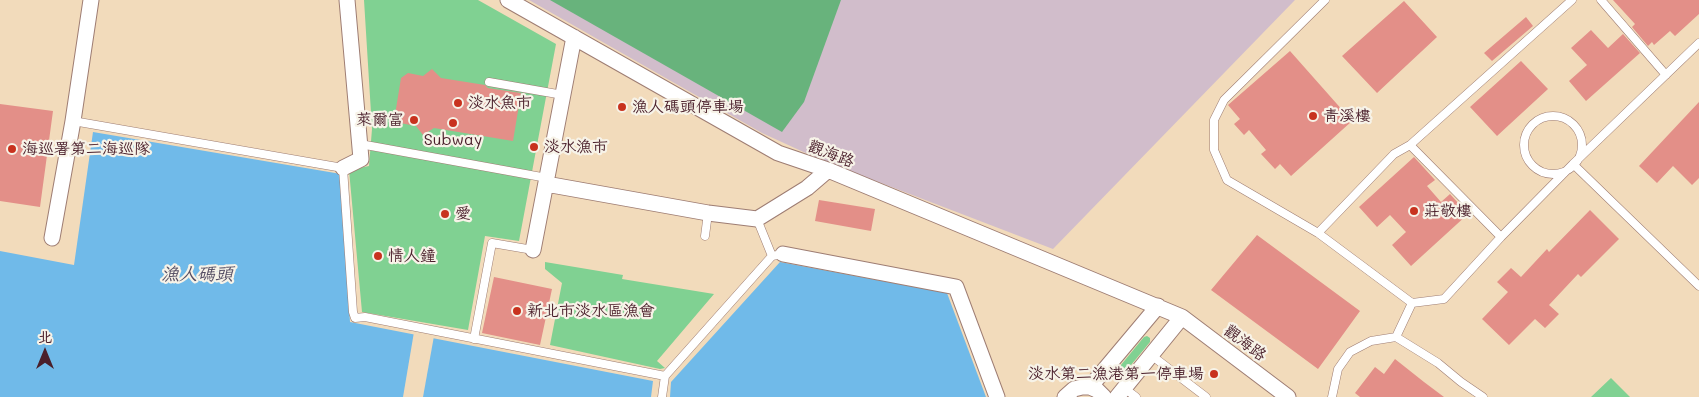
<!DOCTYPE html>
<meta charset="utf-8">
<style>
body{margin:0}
#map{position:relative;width:1699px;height:397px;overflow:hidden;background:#f2dbbb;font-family:Mali,"LXGW WenKai TC",sans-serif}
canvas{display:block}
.north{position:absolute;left:20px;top:327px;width:50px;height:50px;-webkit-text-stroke:4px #f7f3e8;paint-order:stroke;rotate:0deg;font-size:14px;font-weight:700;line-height:20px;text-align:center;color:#4a1f2b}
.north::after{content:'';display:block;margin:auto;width:18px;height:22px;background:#4a1f2b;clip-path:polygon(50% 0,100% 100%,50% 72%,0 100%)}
</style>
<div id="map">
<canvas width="1699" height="397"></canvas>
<div class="north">北</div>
</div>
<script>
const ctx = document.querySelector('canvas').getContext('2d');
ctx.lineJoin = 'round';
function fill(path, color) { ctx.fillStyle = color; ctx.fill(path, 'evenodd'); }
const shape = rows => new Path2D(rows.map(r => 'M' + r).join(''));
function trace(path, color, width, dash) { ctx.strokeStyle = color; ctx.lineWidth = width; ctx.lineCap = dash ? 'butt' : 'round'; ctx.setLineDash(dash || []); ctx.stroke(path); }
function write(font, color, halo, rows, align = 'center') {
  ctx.font = font + ' Mali,"LXGW WenKai TC",sans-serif'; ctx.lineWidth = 4.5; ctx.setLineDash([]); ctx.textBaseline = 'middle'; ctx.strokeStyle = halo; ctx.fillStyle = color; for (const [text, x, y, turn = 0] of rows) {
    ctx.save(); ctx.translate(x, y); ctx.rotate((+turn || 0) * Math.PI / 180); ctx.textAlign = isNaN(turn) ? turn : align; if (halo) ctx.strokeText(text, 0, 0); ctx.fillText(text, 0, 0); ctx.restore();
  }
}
const industrial = shape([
 [529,0,1295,0,1053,249,821,160,762,133]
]);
const green = shape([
 [364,0,478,0,556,44,519,241,485,236,468,330,362,312,349,170,369,166,372,129],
 [545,262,623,275,622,279,714,294,657,361,665,368,660,369,550,345,562,283,545,269],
 [1147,336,1150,338,1150,342,1122,376,1116,376,1116,371,1144,337],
 [1611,378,1630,397,1591,397]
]);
const forest = shape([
 [550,0,841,0,804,102,782,132]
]);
const water = shape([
 [93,132,341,174,350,322,653,381,651,397,0,397,0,251,74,265],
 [780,262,947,293,986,397,670,397,671,382]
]);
const pier = shape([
 [414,332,434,336,423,397,403,397]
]);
const building = shape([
 [1613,0,1699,0,1699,14,1675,36,1670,31,1654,45,1652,42,1648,46,1632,27,1635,24],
 [1404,1,1437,37,1377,93,1342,56],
 [1526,17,1533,26,1492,61,1484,53],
 [1591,30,1608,48,1623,34,1640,53,1586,101,1569,81,1587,65,1571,48],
 [1290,51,1352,121,1291,176,1280,164,1275,169,1261,154,1266,150,1249,130,1244,135,1234,124,1240,119,1228,105],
 [1521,61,1548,89,1497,136,1470,107],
 [432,69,441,78,485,85,488,88,521,93,513,141,434,128,423,135,416,126,400,123,395,115,401,78,408,73,423,76],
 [1699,102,1699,178,1692,185,1673,166,1657,183,1639,166],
 [0,104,53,111,40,207,0,201],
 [1414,157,1435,180,1427,186,1441,202,1450,194,1468,214,1411,266,1392,245,1406,232,1390,215,1377,227,1359,207],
 [819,200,875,209,871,231,815,221],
 [1590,210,1619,239,1581,277,1578,274,1549,305,1559,314,1545,328,1535,319,1509,345,1482,319,1508,292,1497,282,1511,268,1521,277,1547,249,1549,252],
 [1257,235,1360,311,1318,369,1211,290],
 [494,277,552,289,540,345,482,333],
 [1395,359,1424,382,1444,397,1360,397,1355,393,1375,367,1384,374]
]);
const service = shape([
 [1325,0,1224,100,1214,120,1214,150,1227,180,1318,233,1412,303],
 [1601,0,1666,75],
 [1699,43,1573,164,1699,286],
 [489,82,563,95],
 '1524 145a29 29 0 1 1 58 0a29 29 0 1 1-58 0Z',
 [73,121,343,168,353,312,355,318,365,317,665,376],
 [360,144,547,178],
 [1410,145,1501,237],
 [757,219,772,256],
 [1318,233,1394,154,1410,145,1572,0],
 [705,236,708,213],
 [1396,337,1412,303,1444,299,1501,237,1573,164],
 [474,339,492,243,533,250],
 [1151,355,1206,397],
 [1124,388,1136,397],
 [662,397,665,376,772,256,783,254],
 [1332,397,1338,369,1350,352,1371,341,1396,337,1438,363,1461,382,1483,397]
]);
const minor = shape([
 [508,0,778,153,828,170,1182,317,1288,397],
 [343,168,361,159,347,0],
 [546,184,708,213,757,219,807,188,828,170],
 [52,238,73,121,91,0],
 [533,250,574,37],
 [783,254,956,287,997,397],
 [1090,387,1158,306],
 [1065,397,1074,389,1082,387,1090,387,1097,390,1104,397],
 [1117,397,1182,317]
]);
const markers = [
 [458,103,5,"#c8321e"],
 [622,107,5,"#c8321e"],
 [1313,116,5,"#c8321e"],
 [414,120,5,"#c8321e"],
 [453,123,5,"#c8321e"],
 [534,147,5,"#c8321e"],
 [12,149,5,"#c8321e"],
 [1414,211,5,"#c8321e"],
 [445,214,5,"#c8321e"],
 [378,256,5,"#c8321e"],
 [517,311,5,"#c8321e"],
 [1214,374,5,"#c8321e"]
];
const poiNames = [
 ["淡水魚市",468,103],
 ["漁人碼頭停車場",632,107],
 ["青溪樓",1323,116],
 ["萊爾富",404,120,"right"],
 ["Subway",453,140,"center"],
 ["淡水漁市",544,147],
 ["海巡署第二海巡隊",22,149],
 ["莊敬樓",1424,211],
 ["愛",455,214],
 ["情人鐘",388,256],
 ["新北市淡水區漁會",527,311],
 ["淡水第二漁港第一停車場",1204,374,"right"]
];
const streetNames = [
 ["觀海路",831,154,21],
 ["觀海路",1245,343,37]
];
const waterNames = [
 ["漁人碼頭",197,274]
];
fill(industrial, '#d1bdcb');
fill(green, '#80d192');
fill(forest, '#68b37c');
fill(water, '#70bae9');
fill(pier, '#f2dbbb');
fill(building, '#e38f88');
trace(service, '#9e7d73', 9);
trace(minor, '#9e7d73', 17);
trace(service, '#fff', 8);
trace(minor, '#fff', 15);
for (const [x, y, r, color] of markers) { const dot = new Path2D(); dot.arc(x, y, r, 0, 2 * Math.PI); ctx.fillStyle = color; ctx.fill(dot); trace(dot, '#f7f3e8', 2); }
write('16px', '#4a1f2b', '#f7f3e8', poiNames, 'left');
write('16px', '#4a1f2b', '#f7f3e8', streetNames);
write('italic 18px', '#554e64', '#f7f3e8', waterNames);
</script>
